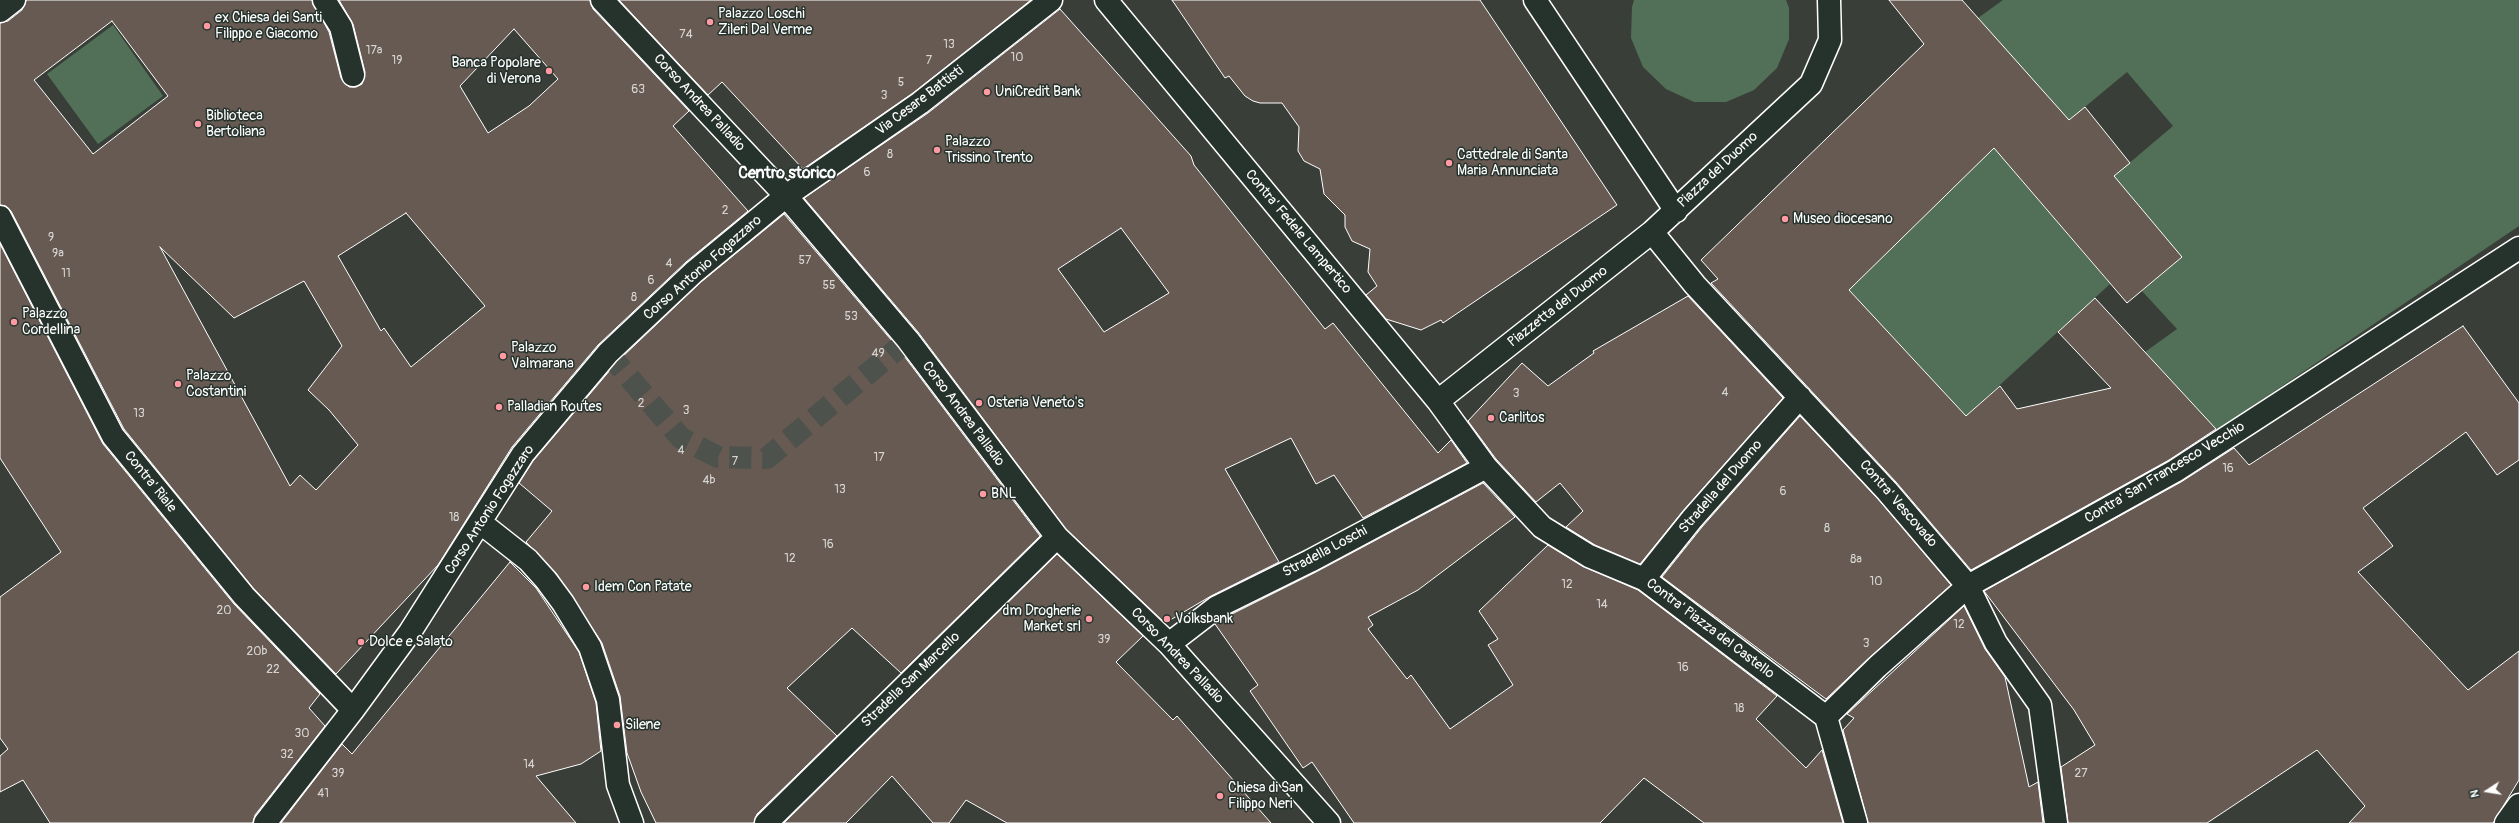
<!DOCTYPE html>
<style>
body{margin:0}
#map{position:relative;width:2519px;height:823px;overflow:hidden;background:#393f38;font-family:Pangolin,sans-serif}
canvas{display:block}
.north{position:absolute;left:2467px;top:771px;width:40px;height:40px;-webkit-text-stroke:3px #26332d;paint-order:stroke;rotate:258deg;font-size:11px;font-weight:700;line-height:16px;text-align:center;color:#fff}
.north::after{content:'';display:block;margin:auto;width:14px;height:18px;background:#fff;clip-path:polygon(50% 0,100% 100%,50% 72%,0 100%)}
</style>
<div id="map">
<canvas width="2519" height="823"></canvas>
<div class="north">N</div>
</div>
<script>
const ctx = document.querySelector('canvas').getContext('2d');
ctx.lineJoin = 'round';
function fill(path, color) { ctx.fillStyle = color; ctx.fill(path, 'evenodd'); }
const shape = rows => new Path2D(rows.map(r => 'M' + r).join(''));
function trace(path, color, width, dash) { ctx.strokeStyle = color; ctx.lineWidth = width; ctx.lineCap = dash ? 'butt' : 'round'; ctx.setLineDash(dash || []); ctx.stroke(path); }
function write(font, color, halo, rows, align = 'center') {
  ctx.font = font + ' Pangolin,sans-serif'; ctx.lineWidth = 3; ctx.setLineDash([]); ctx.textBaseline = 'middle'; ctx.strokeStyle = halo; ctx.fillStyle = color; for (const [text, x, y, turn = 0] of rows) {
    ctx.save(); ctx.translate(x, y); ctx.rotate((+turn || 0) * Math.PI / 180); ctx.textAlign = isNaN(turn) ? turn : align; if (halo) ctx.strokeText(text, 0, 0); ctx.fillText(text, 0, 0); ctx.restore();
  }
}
const green = shape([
 [1634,0,1786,0,1789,8,1789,39,1777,68,1754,90,1726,102,1694,102,1666,89,1643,67,1631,38,1632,7],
 [2003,0,2519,0,2519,226,2217,430,2145,352,2177,329,2142,291,2182,257,2114,176,2173,126,2127,72,2068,121,1978,18],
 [113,25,163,96,98,144,47,74],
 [1994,148,2110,284,1966,416,1849,290]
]);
const building = shape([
 [26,0,312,0,329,32,341,78,349,87,356,87,362,84,365,72,353,24,339,0,590,0,593,9,689,111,673,126,748,211,686,262,598,345,512,447,438,565,336,674,253,588,124,429,11,211,6,206,0,205,0,23,8,21,22,10,26,0],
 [112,21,168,96,93,154,34,80,112,21],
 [514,29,558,79,529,106,488,133,460,86,514,29],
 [406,213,485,306,411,367,384,328,381,331,338,256,406,213],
 [160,247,234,318,304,281,342,346,308,390,329,410,358,445,316,490,300,475,290,486,160,247],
 [619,0,1031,0,913,93,803,169,722,82,708,95,619,0],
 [1172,0,1480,0,1617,205,1443,323,1441,320,1421,330,1386,319,1366,295,1377,286,1368,272,1370,249,1352,241,1345,227,1345,215,1324,194,1320,169,1304,161,1298,151,1299,127,1282,103,1260,103,1253,101,1245,96,1229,76,1225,78,1172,0],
 [1889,0,1962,0,2069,120,2085,107,2130,163,2114,176,2182,257,2127,303,1994,148,1849,290,1966,416,2000,386,2017,409,2111,388,2058,332,2095,298,2216,429,2169,460,1971,570,1896,482,1711,283,1718,279,1701,260,1924,44,1889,0],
 [1060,9,1191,156,1194,165,1325,329,1333,323,1438,453,1451,440,1467,463,1363,518,1334,475,1316,484,1291,438,1225,469,1279,562,1211,596,1165,623,1066,529,918,332,804,198,928,113,1060,9],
 [1121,228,1169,293,1104,332,1058,269,1121,228],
 [784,214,898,348,1040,536,901,673,852,628,787,688,837,736,757,814,754,823,656,823,641,792,627,753,620,696,602,643,556,573,526,542,552,511,519,483,533,461,617,362,702,281,784,214],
 [0,244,103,444,234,604,320,694,309,708,325,726,255,815,253,823,50,823,23,780,0,792,0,756,8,749,0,738,0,597,61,552,0,458,0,244],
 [1688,296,1783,398,1683,511,1640,564,1595,545,1566,527,1583,511,1560,483,1536,502,1496,459,1468,421,1522,363,1548,386,1594,353,1593,351,1688,296],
 [2463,326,2519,403,2519,460,2497,475,2466,432,2363,508,2393,546,2358,572,2468,690,2519,651,2519,780,2493,823,2349,823,2365,806,2317,750,2207,823,2068,823,2061,767,2095,745,2074,710,1984,591,2181,482,2234,448,2249,465,2463,326],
 [1800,416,1878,499,1951,585,1869,658,1826,699,1662,577,1702,527,1800,416],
 [1483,483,1515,517,1418,590,1368,617,1373,625,1368,629,1407,679,1411,675,1450,729,1513,685,1488,645,1498,639,1479,611,1548,545,1584,567,1638,590,1777,696,1756,719,1806,768,1822,750,1843,823,1704,823,1644,778,1600,823,1354,823,1312,762,1303,768,1250,691,1258,685,1215,624,1224,618,1316,572,1483,483],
 [1057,554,1143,636,1116,662,1173,720,1177,716,1271,823,1007,823,966,800,949,823,933,823,892,776,846,823,784,823,1057,554],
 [510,562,536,588,579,652,596,703,601,751,581,764,536,776,576,823,281,823,342,744,352,754,510,562],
 [1964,606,1985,649,2005,677,2029,787,2038,782,2043,823,1868,823,1843,730,1854,718,1847,714,1964,606]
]);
const streetTunnel = shape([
 [608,353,681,438,718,457,767,458,908,340]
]);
const street = shape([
 [324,0,341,27,353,75],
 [602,0,786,196,908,340,1057,537,1169,644,1329,823],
 [1106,0,1438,401,1486,467,1542,527,1589,556,1644,579,1826,717,1856,823],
 [1535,0,1676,211],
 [0,11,14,0],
 [0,217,113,436,244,596,353,710],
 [1652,232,1695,285,1887,491,1968,586,1996,643,2040,705,2056,823],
 [1438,401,1652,232,1811,84,1830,40,1829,0],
 [481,523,528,560,546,580,563,603,590,647,608,700,618,785,632,823],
 [1644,579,1692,519,1800,397],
 [1169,644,1217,607,1310,561,1486,467],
 [1826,717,1877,667,1968,586,2175,471,2519,248],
 [265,823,353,710,410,632,523,454,608,353,694,272,786,196,920,103,1051,0],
 [766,823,1057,537],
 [2506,823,2519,805]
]);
const markers = [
 [710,22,4,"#ff9aa2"],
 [207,26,4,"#ff9aa2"],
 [549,71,4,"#ff9aa2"],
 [987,92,4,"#ff9aa2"],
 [198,124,4,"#ff9aa2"],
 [937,150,4,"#ff9aa2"],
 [1449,163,4,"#ff9aa2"],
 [1785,219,4,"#ff9aa2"],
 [14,322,4,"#ff9aa2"],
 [503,356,4,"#ff9aa2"],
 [178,384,4,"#ff9aa2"],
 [979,403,4,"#ff9aa2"],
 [499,407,4,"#ff9aa2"],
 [1491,418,4,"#ff9aa2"],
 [983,494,4,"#ff9aa2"],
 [586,587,4,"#ff9aa2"],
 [1089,619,4,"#ff9aa2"],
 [1167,619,4,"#ff9aa2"],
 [361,642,4,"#ff9aa2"],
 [617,725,4,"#ff9aa2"],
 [1220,796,4,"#ff9aa2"]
];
const numberNames = [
 ["74",686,35],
 ["13",949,45],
 ["17a",374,51],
 ["10",1017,58],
 ["19",397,61],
 ["7",929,61],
 ["5",901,83],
 ["63",638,90],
 ["3",884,96],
 ["8",890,155],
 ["6",867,173],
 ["2",725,211],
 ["9",51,238],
 ["9a",58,254],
 ["57",805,261],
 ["4",669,264],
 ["11",66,274],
 ["6",651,281],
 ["55",829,286],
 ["8",634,298],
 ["53",851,317],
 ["49",878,354],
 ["4",1725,393],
 ["3",1516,394],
 ["2",641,404],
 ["3",686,411],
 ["13",139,414],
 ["4",681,451],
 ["17",879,458],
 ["7",735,462],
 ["16",2228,469],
 ["4b",709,481],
 ["13",840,490],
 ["6",1783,492],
 ["18",454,518],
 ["8",1827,529],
 ["16",828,545],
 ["12",790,559],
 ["8a",1856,560],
 ["10",1876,582],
 ["12",1567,585],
 ["14",1602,605],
 ["20",224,611],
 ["12",1959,625],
 ["39",1104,640],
 ["3",1866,644],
 ["20b",257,652],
 ["16",1683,668],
 ["22",273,670],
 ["18",1739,709],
 ["30",302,734],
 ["32",287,755],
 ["14",529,765],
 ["39",338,774],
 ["27",2081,774],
 ["41",323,794]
];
const poiNames = [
 ["Palazzo Loschi",718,14],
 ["Zileri Dal Verme",718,30],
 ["ex Chiesa dei Santi",215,18],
 ["Filippo e Giacomo",215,34],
 ["Banca Popolare",541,63,"right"],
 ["di Verona",541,79,"right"],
 ["UniCredit Bank",995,92],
 ["Biblioteca",206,116],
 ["Bertoliana",206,132],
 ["Palazzo",945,142],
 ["Trissino Trento",945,158],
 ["Cattedrale di Santa",1457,155],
 ["Maria Annunciata",1457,171],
 ["Museo diocesano",1793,219],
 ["Palazzo",22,314],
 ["Cordellina",22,330],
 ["Palazzo",511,348],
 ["Valmarana",511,364],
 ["Palazzo",186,376],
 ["Costantini",186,392],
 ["Osteria Veneto's",987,403],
 ["Palladian Routes",507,407],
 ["Carlitos",1499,418],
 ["BNL",991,494],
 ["Idem Con Patate",594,587],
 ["dm Drogherie",1081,611,"right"],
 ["Market srl",1081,627,"right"],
 ["Volksbank",1175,619],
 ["Dolce e Salato",369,642],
 ["Silene",625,725],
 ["Chiesa di San",1228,788],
 ["Filippo Neri",1228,804]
];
const streetNames = [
 ["Via Cesare Battisti",920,101,-37],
 ["Corso Andrea Palladio",699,103,47],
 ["Piazza del Duomo",1718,170,-43],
 ["Contra' Fedele Lampertico",1298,232,50],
 ["Corso Antonio Fogazzaro",703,268,-41],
 ["Piazzetta del Duomo",1558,307,-38],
 ["Corso Andrea Palladio",963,414,53],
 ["Contra' San Francesco Vecchio",2165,473,-31],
 ["Contra' Riale",150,482,51],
 ["Stradella del Duomo",1721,487,-49],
 ["Contra' Vescovado",1898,504,49],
 ["Corso Antonio Fogazzaro",490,510,-57],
 ["Stradella Loschi",1325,552,-28],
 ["Contra' Piazza del Castello",1710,629,37],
 ["Corso Andrea Palladio",1177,656,46],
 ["Stradella San Marcello",911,680,-44]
];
const quarterNames = [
 ["Centro storico",787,174]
];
fill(green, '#527058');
fill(building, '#665a52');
trace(building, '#fff', 1);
trace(streetTunnel, '#4d524c', 22, [22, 11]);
trace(street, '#fff', 25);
trace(street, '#26332d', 22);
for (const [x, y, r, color] of markers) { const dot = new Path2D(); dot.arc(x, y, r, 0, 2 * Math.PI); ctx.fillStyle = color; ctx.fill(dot); trace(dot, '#26332d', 1.5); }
write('12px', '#d9d6d4', null, numberNames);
write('14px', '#fff', '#26332d', poiNames, 'left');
write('14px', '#fff', '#26332d', streetNames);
write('bold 16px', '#fff', '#26332d', quarterNames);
</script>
